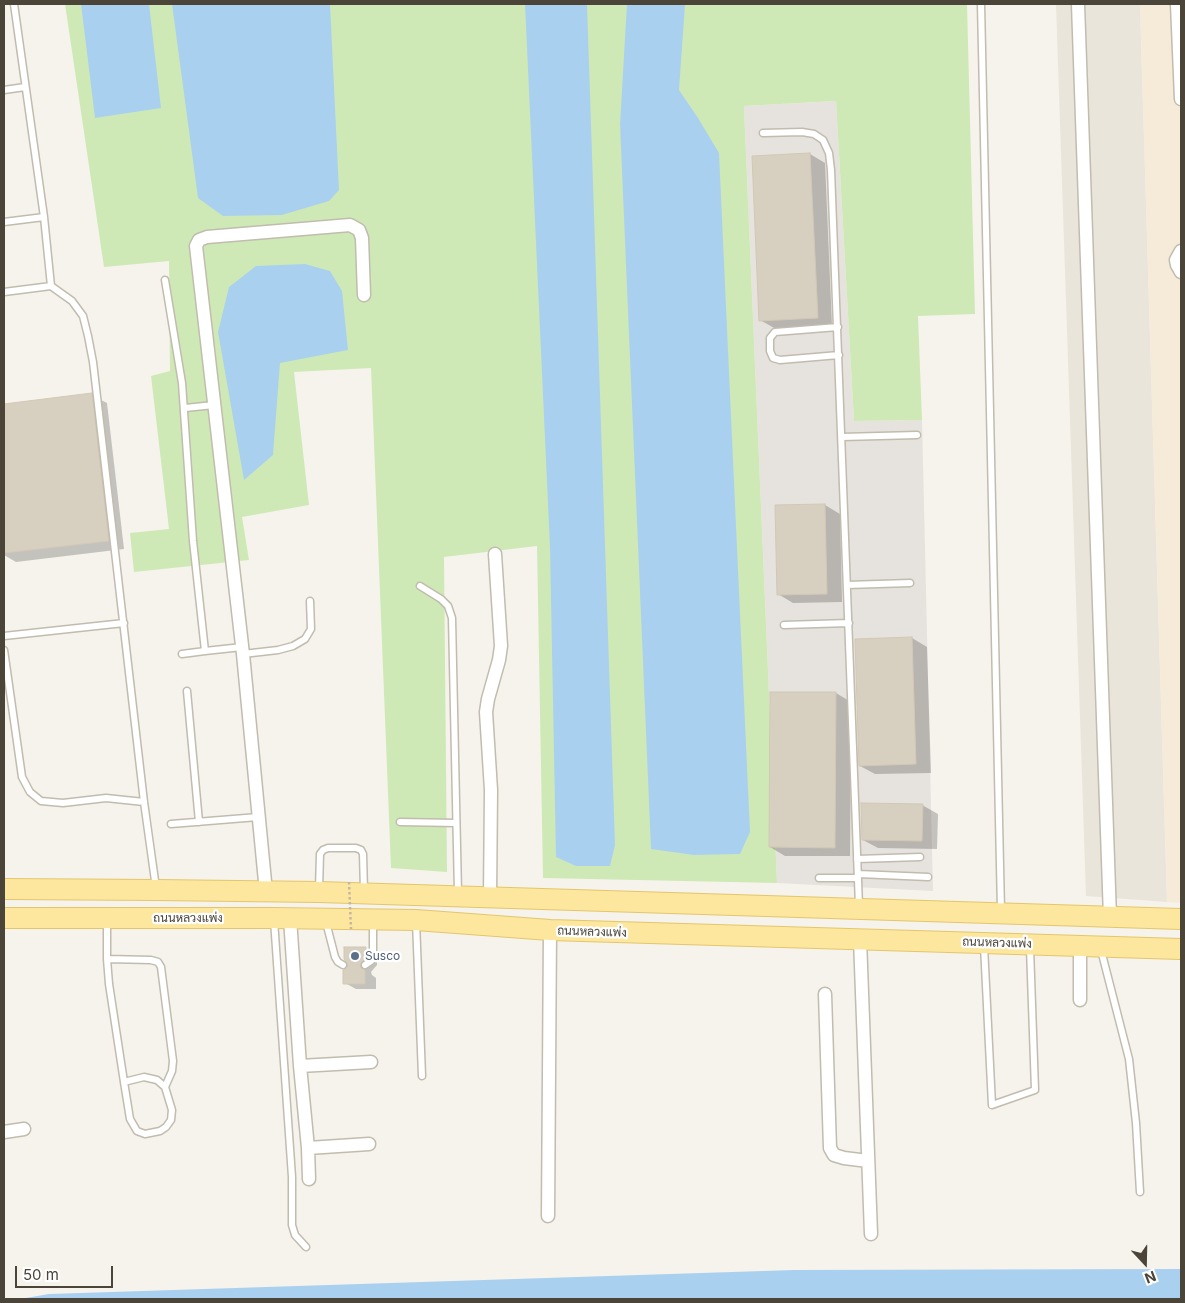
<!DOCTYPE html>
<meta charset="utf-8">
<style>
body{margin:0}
#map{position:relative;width:1185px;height:1303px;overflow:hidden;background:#f6f3ec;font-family:Inter,sans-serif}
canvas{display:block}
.frame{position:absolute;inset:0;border:5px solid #4a4439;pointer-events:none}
.north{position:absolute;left:1120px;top:1238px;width:50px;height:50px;-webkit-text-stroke:4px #fff;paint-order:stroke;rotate:159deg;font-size:14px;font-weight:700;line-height:20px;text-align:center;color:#4a4439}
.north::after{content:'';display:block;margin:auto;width:18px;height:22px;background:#4a4439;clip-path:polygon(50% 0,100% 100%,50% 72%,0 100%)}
.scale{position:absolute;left:15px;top:1266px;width:98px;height:22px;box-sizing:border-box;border:2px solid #4a4439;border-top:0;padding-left:6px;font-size:15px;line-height:18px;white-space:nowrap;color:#4a4439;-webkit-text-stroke:4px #fff;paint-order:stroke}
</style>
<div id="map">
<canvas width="1185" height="1303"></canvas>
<div class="frame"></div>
<div class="north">N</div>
<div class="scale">50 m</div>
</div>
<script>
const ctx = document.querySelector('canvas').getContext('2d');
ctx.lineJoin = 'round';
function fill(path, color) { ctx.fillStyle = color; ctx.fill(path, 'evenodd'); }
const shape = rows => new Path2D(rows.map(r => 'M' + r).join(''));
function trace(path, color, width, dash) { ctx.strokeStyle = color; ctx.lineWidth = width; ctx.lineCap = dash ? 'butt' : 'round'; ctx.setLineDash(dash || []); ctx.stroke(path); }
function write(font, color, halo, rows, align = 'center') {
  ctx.font = font + ' Inter,Sarabun,sans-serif'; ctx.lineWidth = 4.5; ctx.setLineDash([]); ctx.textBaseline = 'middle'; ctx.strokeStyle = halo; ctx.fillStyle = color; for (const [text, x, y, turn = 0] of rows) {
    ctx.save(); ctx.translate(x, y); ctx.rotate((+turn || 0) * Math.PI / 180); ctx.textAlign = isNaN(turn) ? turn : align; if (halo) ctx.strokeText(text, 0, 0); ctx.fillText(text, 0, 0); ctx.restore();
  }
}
const residential = shape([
 [1056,4,1140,4,1167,902,1086,896]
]);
const commercial = shape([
 [1140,4,1181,4,1181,903,1167,902]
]);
const industrial = shape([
 [836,101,854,421,922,420,933,891,777,883,744,106]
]);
const green = shape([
 [65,4,967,4,975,314,918,316,922,420,854,421,836,101,744,106,777,883,543,878,537,546,444,557,447,872,391,868,371,368,294,372,309,505,242,517,249,560,134,572,130,533,169,529,151,376,170,371,169,261,104,267]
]);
const water = shape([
 [81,4,149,4,161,108,95,118],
 [172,4,330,4,339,190,329,201,282,215,223,216,198,198],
 [525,4,587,4,615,845,610,866,576,866,556,857,550,547],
 [627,4,685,4,679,90,698,118,719,153,750,832,740,854,694,855,651,849,620,124],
 [305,264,330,271,342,291,348,350,280,363,273,455,244,480,218,332,229,287,256,266],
 [1181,1269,1181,1299,20,1299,49,1294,794,1270]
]);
const shadow = shape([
 [810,154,825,163,832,327,776,329,760,320,753,157],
 [91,395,107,403,124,549,16,562,4,555,4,405],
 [825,505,840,514,842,602,793,603,778,594],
 [912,638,927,647,931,773,875,774,860,766],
 [836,693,851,702,850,856,785,856,770,847],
 [922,805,938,814,937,849,878,848,863,840],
 [365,948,377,955,377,965,371,972,372,975,376,978,376,989,356,989,345,983]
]);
const building = shape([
 [810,153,818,318,759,321,752,156,810,153],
 [92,393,109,541,4,553,4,404,92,393],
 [825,504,827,594,777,595,775,505,825,504],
 [912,637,916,764,859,766,855,639,912,637],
 [770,692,836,692,835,848,769,847,770,692],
 [861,803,923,804,922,841,862,840,861,803],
 [344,947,366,947,365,959,360,965,361,968,365,970,365,984,343,984,343,970,347,968,348,965,344,959,344,947]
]);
const lane = shape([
 [14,4,44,217,51,286,72,301,83,316,88,336,93,362,144,802,156,888],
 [981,4,1001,910],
 [4,90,25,87],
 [763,133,802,132,814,134,823,140,829,153,831,170,859,906],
 [4,222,44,217],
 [165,280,182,383,193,541,205,651,242,647],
 [4,292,51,286],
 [838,327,775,332,770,338,770,351,773,358,780,360,839,355],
 [185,408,214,405],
 [842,437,917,435],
 [847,585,910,583],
 [420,586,441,599,448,606,452,618,458,893],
 [784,625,849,623],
 [4,636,124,623],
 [4,650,22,777,30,792,41,801,63,803,106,798,144,802],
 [182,654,205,651],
 [243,654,278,650,293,646,305,639,311,629,310,601],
 [187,691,199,822],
 [400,822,456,823],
 [171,824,258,817],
 [857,859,920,857],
 [858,874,928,877],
 [819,878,858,878],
 [319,889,320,854,323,850,328,848,356,848,361,850,363,854,364,891],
 [274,920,292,1177,292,1225,295,1235,306,1247],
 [107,921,107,959,109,984,124,1082,130,1119,137,1131,145,1134,160,1131,166,1127,171,1120,172,1110,165,1087,157,1080,144,1077,124,1082],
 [416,921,422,1076],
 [326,922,335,957,338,962,343,965],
 [984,946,992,1105,1035,1090,1030,948],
 [1101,950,1129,1059,1136,1123,1140,1192],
 [107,959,151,960,158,962,161,967,173,1061,172,1071,165,1087],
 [365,965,371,961,373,955,373,923]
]);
const street = shape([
 [1078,4,1110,917],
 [1177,4,1181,99],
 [1181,251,1176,260,1177,265,1181,272],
 [266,892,243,654,196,246,199,240,207,237,350,225,359,230,362,238,364,295],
 [490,898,491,790,486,712,488,699,499,660,501,646,495,554],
 [290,918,300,1066,308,1148,309,1179],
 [860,939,871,1234],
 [1080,946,1080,1000],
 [825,994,830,1148,834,1155,844,1158,868,1161],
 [300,1066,371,1062],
 [4,1132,24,1129],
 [308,1148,369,1144],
 [548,1216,550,930]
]);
const primary = shape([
 [4,889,156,890,319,892,1181,919],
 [4,918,274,918,416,920,550,930,1181,949]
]);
const pathBridge = shape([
 [349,882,351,929]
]);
const markers = [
 [355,956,5,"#5c6f8a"]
];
const streetNames = [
 ["ถนนหลวงแพ่ง",188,918],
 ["ถนนหลวงแพ่ง",592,932,2],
 ["ถนนหลวงแพ่ง",997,943,2]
];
const serviceNames = [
 ["Susco",365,956]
];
fill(residential, '#e9e5da');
fill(commercial, '#f6ebd8');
fill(industrial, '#e6e2dd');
fill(green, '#cfe9b6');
fill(water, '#aad0f0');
fill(shadow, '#0003');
fill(building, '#d7d0c1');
trace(building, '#d2c8b4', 1);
trace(lane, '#c1bcae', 9);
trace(street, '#c1bcae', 15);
trace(primary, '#e3c66c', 22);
trace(lane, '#fff', 6);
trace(street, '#fff', 12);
trace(primary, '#fde79e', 20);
trace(pathBridge, '#c3b89f', 2.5, [2.5, 2.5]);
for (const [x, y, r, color] of markers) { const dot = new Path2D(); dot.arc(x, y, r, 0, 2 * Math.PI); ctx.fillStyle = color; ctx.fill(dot); trace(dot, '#fff', 2); }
write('12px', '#4a4439', '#fff', streetNames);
write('12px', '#4e5e75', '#fff', serviceNames, 'left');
</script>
